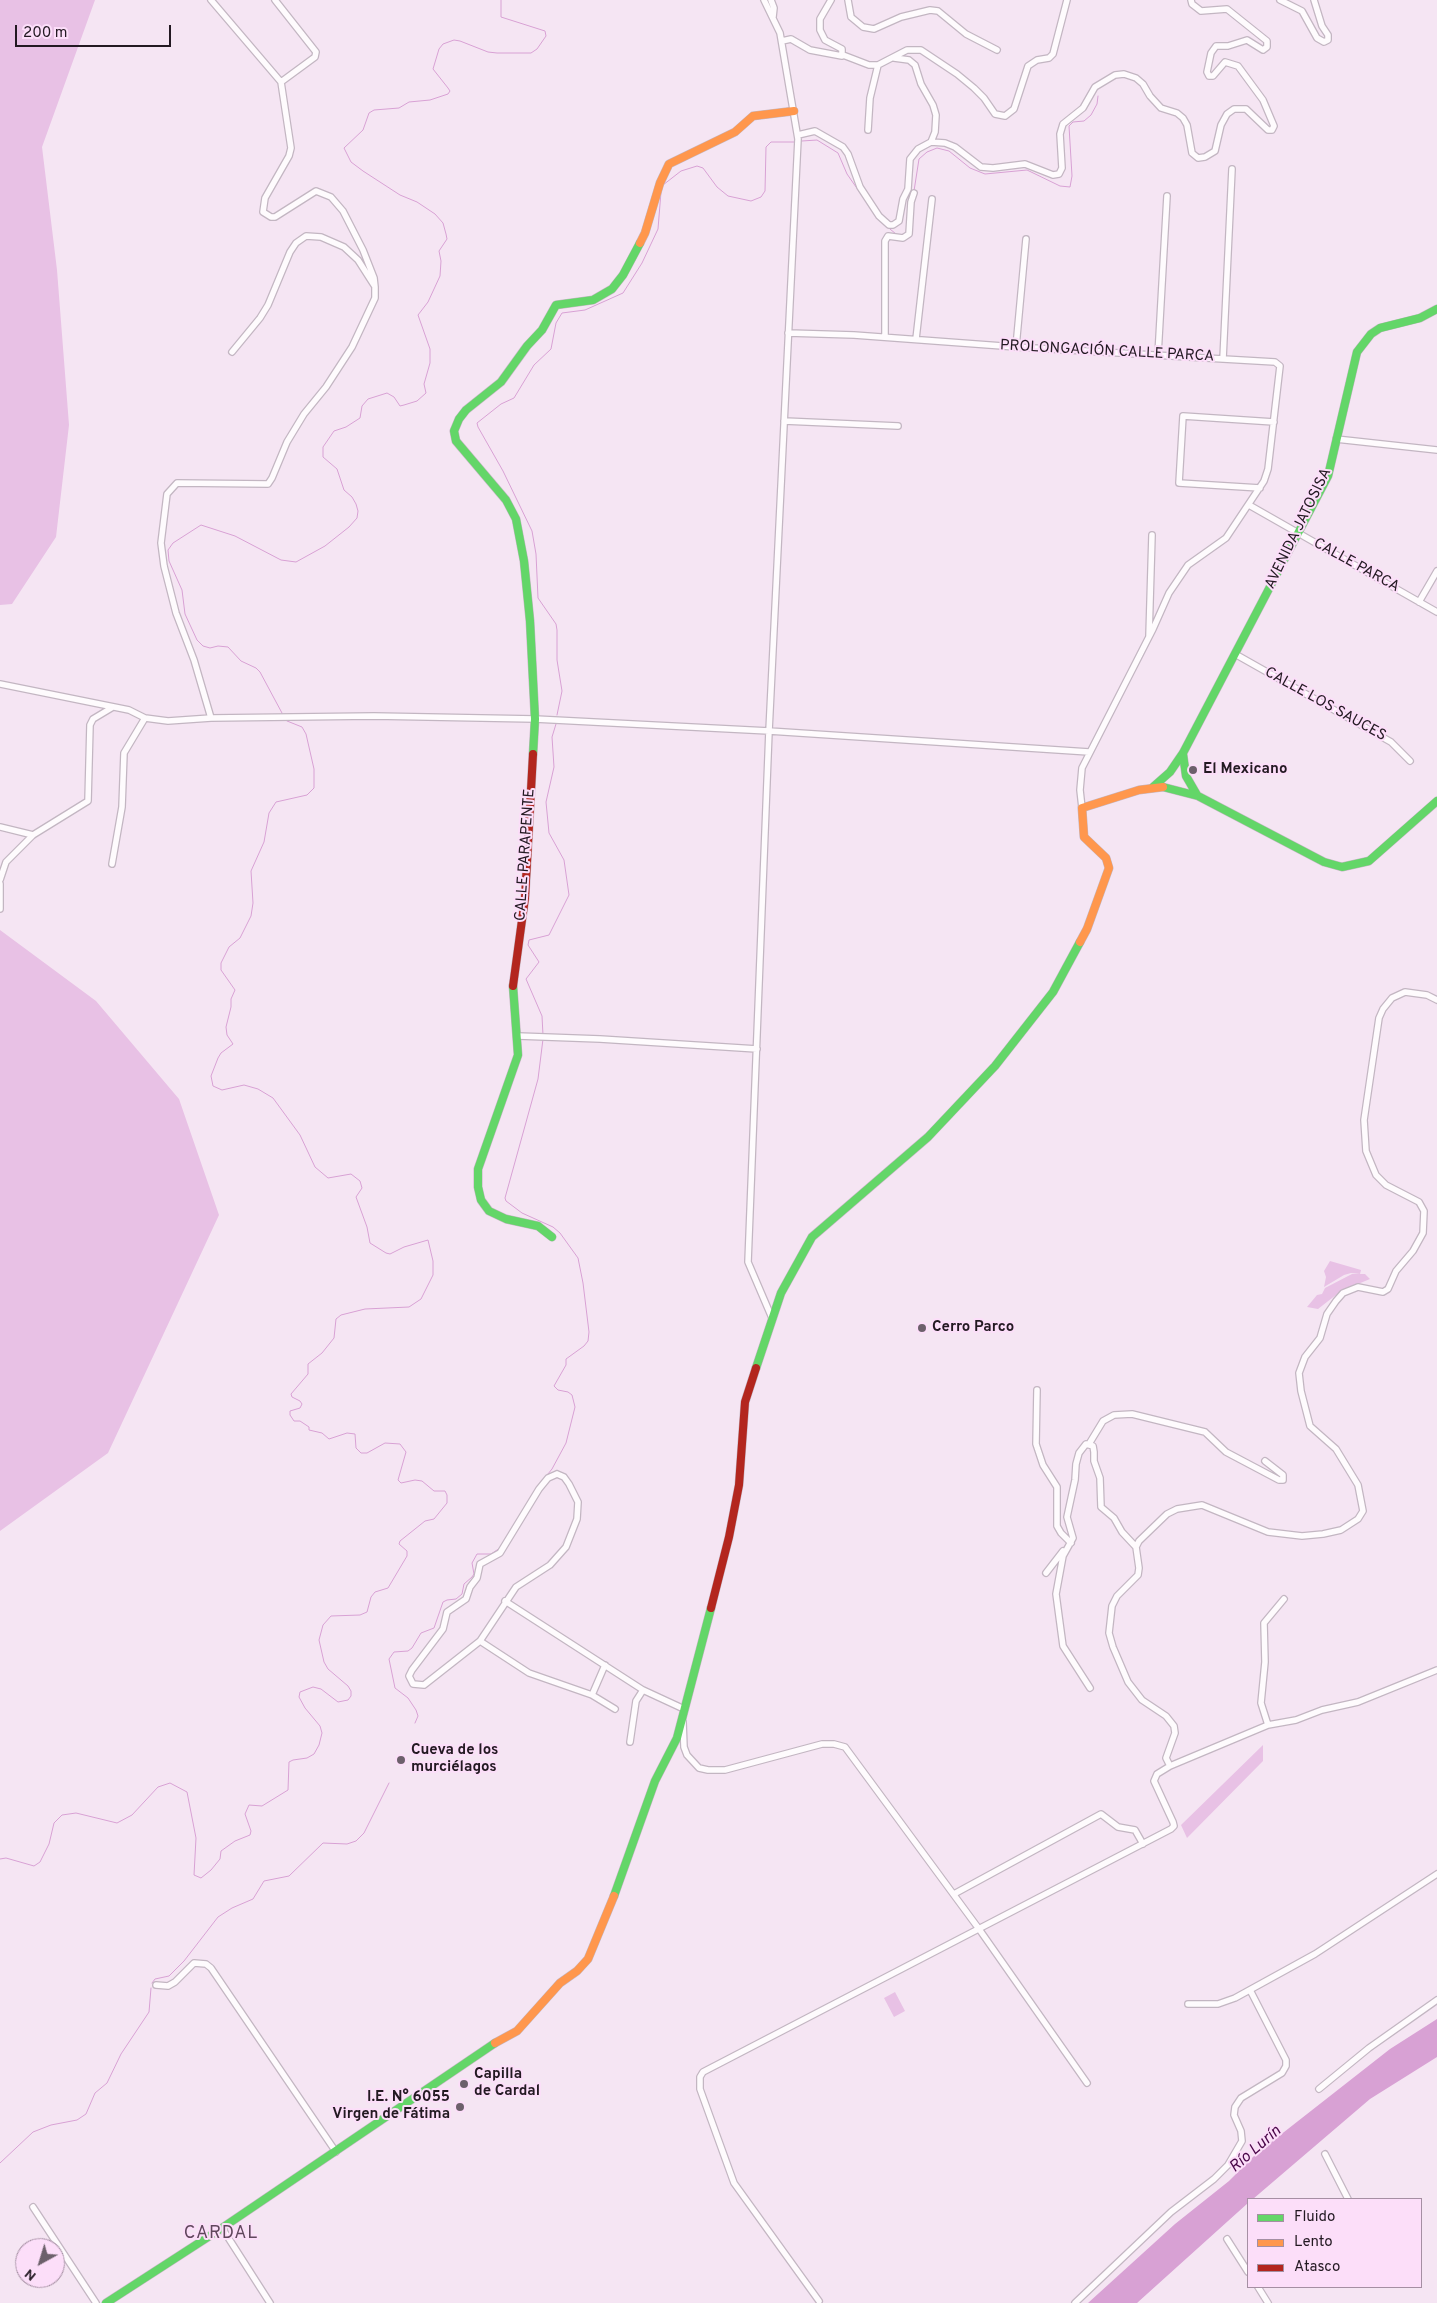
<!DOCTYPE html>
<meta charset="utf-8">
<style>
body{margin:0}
#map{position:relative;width:1437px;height:2303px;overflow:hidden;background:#f5e5f3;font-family:Overpass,sans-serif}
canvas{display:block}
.legend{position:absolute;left:1247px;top:2198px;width:175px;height:90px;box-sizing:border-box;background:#fcdef9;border:1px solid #a58fa3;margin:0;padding:6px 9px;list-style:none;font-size:15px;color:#231922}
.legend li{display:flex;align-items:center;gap:10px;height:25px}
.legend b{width:25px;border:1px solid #a58fa3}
.north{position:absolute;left:15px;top:2238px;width:50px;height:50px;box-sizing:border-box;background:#fcdef9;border:1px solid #a58fa3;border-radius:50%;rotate:219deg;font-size:14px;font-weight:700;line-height:20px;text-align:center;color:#231922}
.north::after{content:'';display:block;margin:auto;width:18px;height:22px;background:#6c606b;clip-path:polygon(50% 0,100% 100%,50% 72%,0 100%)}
.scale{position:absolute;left:15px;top:25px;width:156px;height:22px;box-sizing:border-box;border:2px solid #231922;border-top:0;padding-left:6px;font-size:15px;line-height:18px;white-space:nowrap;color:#231922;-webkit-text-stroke:4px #fcdef9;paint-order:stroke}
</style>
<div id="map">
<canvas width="1437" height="2303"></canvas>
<ul class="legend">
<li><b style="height:6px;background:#63d668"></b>Fluido</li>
<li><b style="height:6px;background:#ff974d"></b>Lento</li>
<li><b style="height:6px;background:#b3261e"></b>Atasco</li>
</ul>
<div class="north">N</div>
<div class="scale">200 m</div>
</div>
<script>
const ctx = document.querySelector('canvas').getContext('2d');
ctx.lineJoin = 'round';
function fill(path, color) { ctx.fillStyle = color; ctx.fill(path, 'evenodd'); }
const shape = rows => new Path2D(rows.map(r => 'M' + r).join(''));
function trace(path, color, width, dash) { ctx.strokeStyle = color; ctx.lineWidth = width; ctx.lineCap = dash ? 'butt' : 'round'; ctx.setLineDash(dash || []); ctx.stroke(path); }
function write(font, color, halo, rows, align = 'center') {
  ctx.font = font + ' Overpass,sans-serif'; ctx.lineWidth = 4; ctx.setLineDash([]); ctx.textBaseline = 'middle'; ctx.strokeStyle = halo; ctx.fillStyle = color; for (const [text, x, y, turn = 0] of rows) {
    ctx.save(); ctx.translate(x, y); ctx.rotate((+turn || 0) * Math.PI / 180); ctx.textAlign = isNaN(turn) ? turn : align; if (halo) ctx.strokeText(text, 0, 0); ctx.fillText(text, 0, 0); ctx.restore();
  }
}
const green = shape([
 [0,0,95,0,42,147,57,270,69,425,56,537,12,604,0,605],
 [0,930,96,1001,179,1099,219,1215,108,1453,0,1531],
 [1330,1261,1361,1270,1360,1274,1351,1273,1344,1275,1324,1287,1326,1277,1324,1271],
 [1352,1274,1365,1274,1370,1279,1341,1291,1318,1309,1307,1307,1317,1295,1322,1294,1325,1288],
 [1263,1745,1263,1761,1187,1838,1181,1825],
 [895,1992,905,2011,894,2017,884,1998]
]);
const water = shape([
 [1437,2019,1437,2057,1370,2099,1253,2199,1248,2199,1248,2203,1137,2303,1088,2303,1175,2224,1229,2181,1256,2154,1390,2049]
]);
const stream = shape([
 [802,141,817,140,838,153,847,174,863,197],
 [663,185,681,171,697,166,703,168,717,187,728,196,751,201,761,197,765,191,766,147,771,142,794,142],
 [914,191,919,159,927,152,937,148,949,151,970,168,985,174,1027,170,1060,186,1070,187,1072,176,1069,126,1073,122,1084,121,1091,115,1097,104,1098,96],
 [871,209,876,216],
 [878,219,896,234],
 [282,713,260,672,256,668,241,661,228,647,218,646,210,648,203,646,197,640,185,614,182,590,169,561,168,550,173,543,201,525,235,536,281,560,296,562,325,546,349,527,357,518,358,511,356,504,352,497,344,490,337,469,323,457,323,447,334,431,346,427,360,418,362,406,368,399,387,393,394,397,400,406,404,405,417,401,426,393,424,384,430,363,430,349,418,315,428,302,440,276,441,261,439,251,447,239,446,234,443,223,435,214,417,202,400,195,363,171,351,162,344,148,363,130,369,113,374,110,399,108,409,102,430,100,448,94,450,91,448,88,433,69,439,49,443,44,454,40,460,41,488,52,497,53,531,53,537,49,546,36,545,31,501,17,501,0],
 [557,715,562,691,557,660,557,630,556,624,538,598,536,554,532,531,503,471,478,427,477,423,501,404,514,398,534,365,551,349,556,323,562,313,585,310,623,293,642,263,658,229,661,192],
 [543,1035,542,1016,526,979,539,962,528,945,529,940,549,935,569,895,564,860,549,833,546,802,554,767,552,737,556,724],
 [539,1485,552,1469,566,1443,575,1407,572,1395,568,1392,558,1390,554,1386,566,1365,566,1359,584,1346,588,1341,589,1332,583,1283,578,1258,560,1233,553,1227,522,1213,506,1201,505,1198,538,1079,543,1039],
 [415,1723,418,1716,416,1710,408,1698,395,1688,389,1659,394,1652,408,1651,412,1648,421,1633,434,1628,443,1602,447,1600,456,1599,462,1594,464,1584,472,1577,474,1574,472,1563,477,1554,491,1554,500,1548],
 [0,1859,6,1858,34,1866,40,1862,49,1844,54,1823,62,1815,76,1813,117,1823,132,1815,158,1787,170,1783,187,1792,196,1838,194,1875,201,1878,211,1870,220,1859,221,1851,235,1841,250,1835,251,1831,245,1814,249,1805,262,1806,288,1790,289,1762,293,1760,307,1758,314,1754,319,1745,322,1733,320,1726,305,1708,299,1697,300,1692,313,1687,321,1689,338,1702,348,1700,351,1696,351,1691,348,1686,328,1669,324,1662,319,1640,323,1625,331,1616,360,1615,367,1612,371,1597,375,1592,388,1588,407,1556,407,1551,399,1544,400,1541,425,1521,434,1519,447,1503,447,1495,445,1491,434,1491,422,1481,415,1480,401,1483,398,1480,406,1452,400,1444,385,1443,367,1453,361,1453,356,1448,355,1434,347,1433,329,1439,322,1433,309,1430,309,1427,300,1421,294,1421,290,1415,290,1411,300,1408,302,1404,300,1401,292,1397,291,1394,308,1374,308,1364,322,1353,334,1338,336,1319,341,1315,365,1309,409,1307,421,1299,433,1275,433,1261,428,1240,404,1247,390,1254,386,1253,370,1243,367,1227,356,1197,362,1188,360,1181,351,1174,328,1178,315,1167,300,1135,273,1098,258,1089,244,1085,222,1090,213,1086,211,1076,218,1058,221,1053,233,1044,227,1035,226,1027,231,1007,231,999,235,990,221,970,221,963,229,947,240,938,251,916,253,903,251,871,264,842,269,813,276,802,307,795,314,788,314,769,306,734,302,727,287,721],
 [152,1983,155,1979,169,1976,184,1961,218,1917,232,1908,253,1899,264,1881,289,1876,323,1843,347,1844,356,1841,364,1833,389,1783],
 [0,2163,33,2132,51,2125,77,2120,86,2114,95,2093,107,2083,121,2054,149,2012,151,1988]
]);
const street = shape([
 [211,0,281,82,291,148,289,156,265,198,263,212,271,217,275,217,316,191,331,197,343,211,363,250,374,278,375,287,375,298,352,347,326,387,304,414,287,442,272,478,268,484,177,483,167,494,161,543,164,566,176,613,194,660,211,718],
 [275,0,316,52,315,57,281,82],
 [764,0,780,33,798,139,769,731,748,1262,772,1318],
 [771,0,774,8,773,17],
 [848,0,851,17,863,27,874,29,901,17,930,10,938,11,966,34,997,50],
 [1280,0,1302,11,1317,38,1324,42,1328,40,1328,35,1322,26,1314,0],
 [782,41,791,39,810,50,842,56,842,49,825,40,820,30,820,19,831,0],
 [843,55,869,65,878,65,907,50,921,50,957,74,974,88,984,98,995,114,1005,116,1014,109,1028,66,1037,60,1049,58,1053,54,1067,0],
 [894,58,909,60,915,65,921,84,933,105,936,115,935,132,931,142],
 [868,130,870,98,878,65],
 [798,135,815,131,843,147,848,154,860,187,879,216,889,225,893,225,899,221,903,199,908,189,910,159,918,149,931,142,945,143,955,147,981,167,993,168,1025,164,1053,175,1059,174,1062,168,1060,134,1063,124,1083,108,1095,87,1115,75,1124,74,1136,78,1143,84,1150,96,1161,108,1177,113,1183,118,1187,125,1192,153,1198,158,1205,157,1215,151,1221,125,1227,114,1234,109,1246,109,1268,130,1272,130,1274,126,1263,100,1238,66,1225,62,1213,76,1209,76,1207,72,1211,53,1216,46,1228,46,1247,40,1263,50,1267,47,1267,41,1227,9,1201,11,1192,4,1191,0],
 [788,333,854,335,1016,347,1275,362,1280,366,1268,469,1264,481,1226,538,1188,565,1169,593,1153,629,1082,768,1080,790,1082,808],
 [885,337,885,241,888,236,903,238,909,234,911,202,914,193],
 [916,339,932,199],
 [1016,347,1026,239],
 [232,352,260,318,268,305,290,252,296,243,306,236,321,237,344,247,358,260,374,285],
 [1158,355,1167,196],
 [1223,359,1232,169],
 [784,421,898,426],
 [1336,439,1437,450],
 [1260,488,1179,483,1183,416,1274,422],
 [1249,505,1437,612],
 [1419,602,1437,571],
 [1149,636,1152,535],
 [1235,654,1391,742,1410,761],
 [0,684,129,710,145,718,168,721,211,718,374,716,535,719,769,731,1089,752],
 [0,827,33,835],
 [112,864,122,807,124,753,145,718],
 [0,880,6,862,33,835,88,801,90,725,93,719,113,707],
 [0,884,0,909],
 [518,1036,600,1039,757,1049],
 [1037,1390,1036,1444,1043,1465,1057,1487,1057,1526,1061,1533,1071,1543],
 [1089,1444,1103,1421,1114,1415,1132,1414,1205,1432,1226,1452,1279,1480,1283,1480,1283,1475,1265,1461],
 [557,1474,564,1477,569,1484,578,1502,577,1519,566,1547,550,1565,516,1587,480,1641,424,1685,413,1684,409,1676,412,1670,443,1629,447,1612,466,1599,470,1587,477,1578,480,1564,500,1553,539,1489,548,1478,557,1474],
 [1046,1573,1063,1551],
 [505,1601,643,1690,636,1701,630,1742],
 [480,1641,529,1673,592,1695,615,1709],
 [1090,1688,1063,1646,1056,1594,1063,1556,1073,1538,1067,1517,1075,1480,1076,1464,1079,1453,1086,1444,1093,1446,1094,1452,1094,1461,1100,1478,1101,1507,1114,1518,1122,1532,1136,1547],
 [643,1690,684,1709],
 [592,1695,605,1665],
 [683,1722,684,1747,687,1755,699,1768,708,1770,725,1770,822,1744,834,1744,845,1747,979,1929,1087,2083],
 [1268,1725,1261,1703,1265,1662,1264,1623,1284,1599],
 [1170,1766,1166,1758,1175,1733,1174,1726,1166,1716,1142,1700,1128,1682,1113,1647,1109,1633,1112,1606,1117,1596,1138,1575,1139,1568,1136,1547,1139,1541,1167,1514,1177,1509,1202,1505,1268,1532,1302,1536,1323,1534,1341,1530,1358,1519,1363,1511,1358,1485,1336,1449,1310,1426,1301,1391,1299,1373,1305,1357,1320,1338,1327,1314,1336,1301,1343,1293,1358,1287,1383,1292,1388,1289,1396,1271,1413,1251,1423,1233,1424,1211,1419,1202,1386,1185,1376,1175,1366,1151,1364,1120,1379,1018,1383,1009,1392,998,1405,992,1427,995,1437,1000],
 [954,1894,1101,1814,1118,1827,1135,1830,1143,1844],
 [156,1985,168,1986,175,1982,194,1963,206,1964,211,1968,336,2152],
 [1188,2004,1218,2004,1235,1998,1315,1954,1437,1874],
 [1319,2089,1369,2048,1437,2000],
 [1325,2154,1348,2199],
 [33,2207,96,2303],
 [222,2228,270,2303],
 [1227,2239,1248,2272],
 [1258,2287,1268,2303],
 [819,2301,734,2183,700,2089,700,2077,703,2072,1171,1829,1174,1826,1173,1822,1154,1781,1157,1774,1170,1766,1268,1725,1296,1720,1322,1710,1358,1702,1437,1670],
 [1075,2303,1171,2212,1214,2179,1228,2165,1242,2141,1241,2131,1234,2115,1235,2107,1241,2098,1282,2073,1286,2066,1286,2060,1250,1990]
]);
const fast = shape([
 [533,754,535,719,530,621,524,561,516,519,506,500,456,441,454,431,459,419,466,410,501,382,527,346,542,330,556,305,593,300,612,289,623,275,640,243],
 [1183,754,1186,776,1197,795],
 [1153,787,1170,772,1183,753,1328,476,1357,352,1371,334,1380,328,1420,318,1437,309],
 [1163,787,1198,796,1324,862,1342,867,1369,861,1437,801],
 [513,986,518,1055,478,1169,478,1187,481,1200,489,1211,506,1219,538,1226,552,1237],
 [756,1368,781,1293,812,1237,928,1137,995,1066,1053,992,1080,942],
 [614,1896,655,1781,677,1738,711,1608],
 [106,2303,222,2228,495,2043]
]);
const slow = shape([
 [640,243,645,233,660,183,669,164,735,132,753,116,794,111],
 [1080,942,1087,929,1109,868,1106,858,1084,837,1082,808,1139,790,1163,787],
 [495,2043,517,2031,560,1983,577,1971,588,1959,614,1896]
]);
const jam = shape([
 [513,986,525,898,533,754],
 [711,1608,729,1537,739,1485,745,1402,756,1368]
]);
const markers = [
 [1193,770,5,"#6c606b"],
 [922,1328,5,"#6c606b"],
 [401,1760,5,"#6c606b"],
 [464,2084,5,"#6c606b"],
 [460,2107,5,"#6c606b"]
];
const streetNames = [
 ["PROLONGACIÓN CALLE PARCA",1107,352,3],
 ["AVENIDA JATOSISA",1299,529,-64],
 ["CALLE PARCA",1356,566,29],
 ["CALLE LOS SAUCES",1325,705,29],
 ["CALLE PARAPENTE",526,855,-86]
];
const poiNames = [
 ["El Mexicano",1203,770],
 ["Cerro Parco",932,1328],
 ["Cueva de los",411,1751],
 ["murciélagos",411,1768],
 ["Capilla",474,2075],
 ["de Cardal",474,2092],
 ["I.E. N° 6055",450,2098,"right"],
 ["Virgen de Fátima",450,2115,"right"]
];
const waterNames = [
 ["Río Lurín",1256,2150,-41]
];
const quarterNames = [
 ["CARDAL",221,2234]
];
fill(green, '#e8c1e5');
fill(water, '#d8a1d4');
trace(stream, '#d8a1d4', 1);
trace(street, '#c3b6c2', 8);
trace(fast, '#c3b6c2', 9);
trace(slow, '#c3b6c2', 9);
trace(jam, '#c3b6c2', 9);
trace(street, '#fefbfd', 5.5);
trace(fast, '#63d668', 8);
trace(slow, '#ff974d', 8);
trace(jam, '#b3261e', 8);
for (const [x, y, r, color] of markers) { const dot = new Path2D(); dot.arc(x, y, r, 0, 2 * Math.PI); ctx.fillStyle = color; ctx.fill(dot); trace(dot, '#fcdef9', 2); }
write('15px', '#231922', '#fcdef9', streetNames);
write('bold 15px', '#231922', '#fcdef9', poiNames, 'left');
write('italic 16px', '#4a0749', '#fcdef9', waterNames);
ctx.letterSpacing = '1px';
write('18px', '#60475d', '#fcdef9', quarterNames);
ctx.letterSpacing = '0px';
</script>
